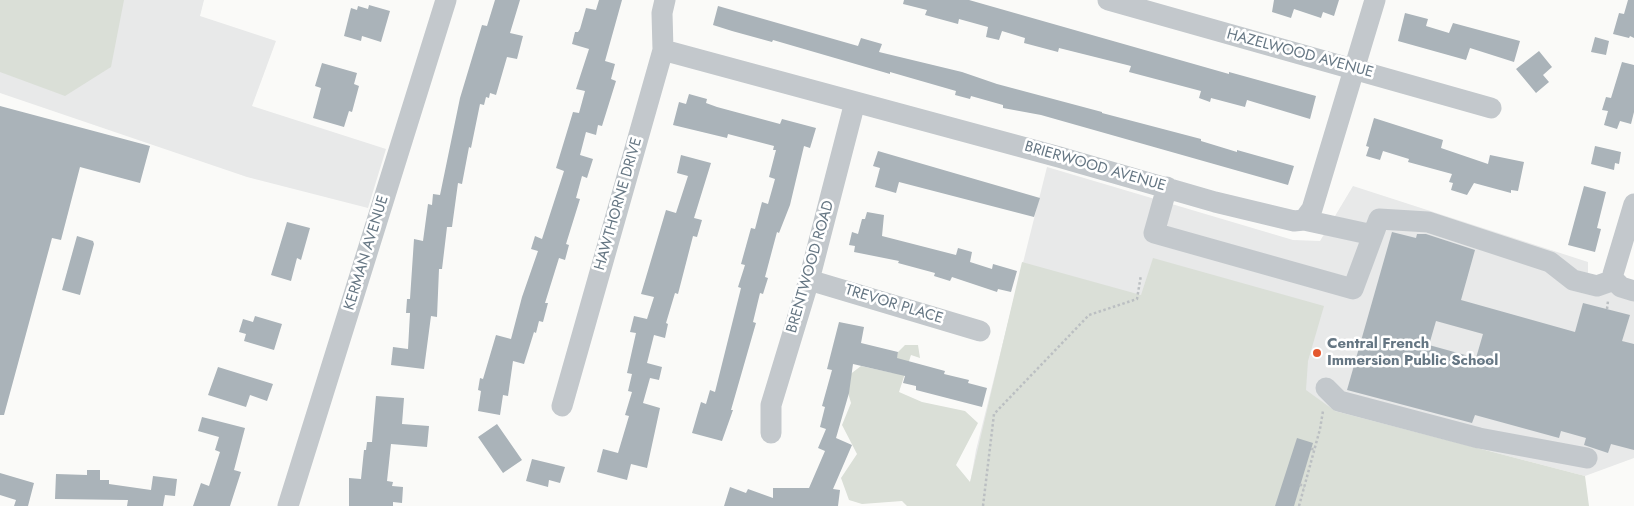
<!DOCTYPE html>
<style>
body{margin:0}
canvas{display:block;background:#fafaf8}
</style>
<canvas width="1634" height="506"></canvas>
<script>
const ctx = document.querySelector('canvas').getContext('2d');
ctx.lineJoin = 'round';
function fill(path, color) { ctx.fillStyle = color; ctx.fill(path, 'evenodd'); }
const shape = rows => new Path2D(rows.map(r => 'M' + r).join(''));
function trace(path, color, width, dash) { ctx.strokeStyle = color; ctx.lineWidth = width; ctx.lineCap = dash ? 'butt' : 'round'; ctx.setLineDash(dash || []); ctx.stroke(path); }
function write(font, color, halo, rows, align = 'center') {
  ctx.font = font + ' Jost,sans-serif'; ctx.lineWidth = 5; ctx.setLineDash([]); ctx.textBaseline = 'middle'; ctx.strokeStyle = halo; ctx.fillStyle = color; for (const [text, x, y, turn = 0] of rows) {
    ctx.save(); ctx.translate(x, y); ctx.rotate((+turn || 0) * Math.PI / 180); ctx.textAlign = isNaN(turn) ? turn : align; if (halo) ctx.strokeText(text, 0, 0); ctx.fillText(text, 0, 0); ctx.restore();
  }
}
const built = shape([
 [0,0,204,0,200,16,276,41,252,106,386,149,368,208,247,177,0,93],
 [1047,167,1293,240,1320,241,1353,186,1588,262,1588,278,1634,294,1634,458,1585,476,1335,411,1319,506,966,506,976,450]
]);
const green = shape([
 [0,0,124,0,111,67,65,96,0,72],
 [1153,258,1324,306,1308,361,1306,390,1335,411,1585,476,1589,506,907,506,902,501,862,504,849,500,841,478,857,454,842,425,851,403,844,379,861,366,893,373,898,352,905,345,918,345,920,358,911,355,899,392,922,402,965,411,978,423,956,465,970,482,1022,262,1141,295]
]);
const building = shape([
 [495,0,520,0,510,33,523,36,517,59,507,57,496,95,490,93,489,98,486,97,484,105,480,104,471,148,469,147,462,184,458,183,452,227,447,227,442,269,439,269,437,317,431,316,424,369,391,365,393,347,408,349,410,313,406,313,407,299,410,299,414,239,423,241,428,204,432,205,433,194,440,195,460,98,482,25,487,26],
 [599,0,622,0,605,61,615,64,611,79,616,81,602,126,598,125,596,135,586,132,580,155,593,159,587,178,582,176,576,198,580,199,566,244,569,245,565,260,559,258,545,303,548,303,543,322,539,321,536,333,534,332,524,364,513,361,508,396,503,395,500,415,478,411,481,391,478,390,480,378,483,379,496,335,511,339,522,297,538,251,531,249,535,236,542,239,564,171,556,168,573,112,579,113,585,91,576,89,589,49,572,44,575,32,578,32,580,29,586,8,596,10],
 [904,0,969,0,1229,74,1229,72,1316,96,1310,119,1247,100,1245,107,1211,98,1210,102,1199,98,1201,91,1129,72,1131,66,1059,48,1058,52,1024,43,1025,38,1002,31,999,40,986,37,988,27,959,19,958,24,925,15,927,10,903,4],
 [1274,0,1339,0,1334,16,1323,12,1321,18,1294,9,1291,18,1272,12],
 [1628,0,1634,0,1634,38,1630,36,1629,38,1613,34,1619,13,1624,14],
 [369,5,390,11,381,42,362,36,361,41,344,36,351,8,357,10,358,6,368,9],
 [718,6,858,46,861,38,882,44,879,52,962,72,997,84,1102,112,1102,113,1201,139,1201,141,1237,152,1237,150,1294,166,1288,185,1041,115,1003,108,1003,105,971,96,970,99,955,95,956,91,890,72,890,74,773,40,772,42,732,31,713,25],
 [1405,13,1428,19,1426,26,1449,33,1453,23,1520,41,1514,62,1470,48,1466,60,1398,41],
 [1595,37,1609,41,1606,55,1591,52],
 [1539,51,1552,67,1543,75,1549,82,1536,93,1516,69],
 [1622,62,1634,65,1634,112,1631,124,1620,121,1617,129,1604,125,1608,111,1602,110,1606,97,1611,98],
 [322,63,357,73,354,84,359,86,352,112,349,111,344,127,313,118,321,88,315,86],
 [689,94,707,99,706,103,717,107,780,124,782,119,816,128,810,148,804,146,790,205,779,233,777,232,765,277,768,278,763,294,760,293,753,322,756,323,731,410,733,410,722,441,692,433,701,402,706,404,710,390,715,392,741,288,738,287,745,265,741,264,751,228,755,229,762,202,768,204,775,179,769,177,776,150,773,150,774,146,728,134,727,138,673,125,679,102,686,104],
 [0,106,150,146,140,183,80,167,61,240,52,238,4,415,0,415],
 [1374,118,1443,140,1441,148,1488,164,1490,155,1524,162,1518,191,1511,190,1511,193,1474,183,1467,195,1451,190,1453,183,1449,182,1452,174,1408,162,1409,159,1383,151,1380,160,1366,156,1369,147,1366,146],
 [1595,146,1621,152,1619,164,1615,163,1614,170,1591,164],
 [878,151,1040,198,1034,217,899,182,896,193,875,187,880,168,873,166],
 [681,155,711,163,694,218,702,220,697,237,693,236,678,294,675,293,666,323,668,324,665,338,654,335,647,363,662,367,659,380,650,378,643,403,660,408,647,468,631,464,627,480,597,472,603,449,618,453,629,416,625,415,632,392,628,391,632,374,627,373,636,333,630,332,634,316,647,319,654,297,641,294,666,210,676,213,688,176,677,173],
 [1584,186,1606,192,1597,228,1601,229,1595,252,1568,245],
 [867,212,884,215,882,236,956,255,958,248,972,252,970,262,992,269,993,264,1017,271,1011,292,998,289,997,292,952,277,950,281,934,276,935,273,898,263,899,261,854,252,855,246,849,245,852,232,858,234,862,219,865,219],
 [287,222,310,228,301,260,297,258,291,281,271,275],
 [1392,232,1416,238,1417,234,1426,234,1475,250,1461,300,1575,332,1583,303,1630,315,1622,341,1634,344,1634,450,1611,444,1608,453,1584,445,1586,438,1561,431,1559,438,1475,415,1472,423,1347,390],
 [1436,321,1483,334,1476,358,1429,345],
 [77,236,93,241,94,244,80,295,62,290],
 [255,316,282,324,274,350,244,341,246,334,239,332,243,319,253,322],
 [839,322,864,327,861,343,898,352,897,358,945,371,944,374,969,380,968,383,987,388,982,407,916,390,916,386,903,383,905,376,853,364,849,393,836,438,852,445,833,489,840,490,838,506,724,506,730,487,746,493,748,489,773,498,773,488,809,488,825,451,818,448,826,429,820,427,825,407,822,406,832,370,827,369],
 [218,367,273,384,267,401,250,395,246,407,208,395],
 [376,396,404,398,402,424,429,426,427,447,391,444,387,481,393,482,392,486,403,487,402,503,393,502,393,506,349,506,349,478,361,479,364,450,366,450,367,442,372,442],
 [202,417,245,428,234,470,241,472,230,506,193,506,201,483,209,486,220,452,215,450,219,437,198,431],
 [497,424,522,460,503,473,478,437],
 [1297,438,1313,443,1294,506,1275,506],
 [532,459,565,467,560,483,549,480,548,487,526,481],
 [87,470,100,470,100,480,109,480,109,484,151,490,153,476,177,479,175,496,165,495,163,506,127,506,128,500,55,499,56,474,87,475],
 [0,473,34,483,28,506,14,506,16,500,0,495]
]);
const path = shape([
 [1607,309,1608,301],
 [1334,357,1355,363],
 [1311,449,1315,449],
 [1300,484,1304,488],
 [983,506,994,414,1089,315,1137,299,1141,275],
 [1299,506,1320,429,1323,411]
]);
const minor = shape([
 [1108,0,1491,108],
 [663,50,1059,157,1215,202,1294,221,1304,220,1312,209,1375,0],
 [1167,187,1154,233,1353,289,1379,219,1428,222,1550,262,1573,280,1597,286,1614,280],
 [1304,220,1373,235],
 [809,280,980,331],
 [1614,280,1613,274,1634,204],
 [1614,280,1621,287,1634,291],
 [1326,388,1339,401,1479,438,1587,458],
 [562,406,663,50,662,13,665,0],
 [771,433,771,405,809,280,855,102],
 [288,506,446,0]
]);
const markers = [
 [1317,353,5,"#e4572e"]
];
const streetNames = [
 ["HAZELWOOD AVENUE",1300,54,15],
 ["BRIERWOOD AVENUE",1095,167,16],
 ["HAWTHORNE DRIVE",619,204,-74],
 ["KERMAN AVENUE",367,253,-73],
 ["BRENTWOOD ROAD",811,267,-74],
 ["TREVOR PLACE",894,305,17]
];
const poiNames = [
 ["Central French",1327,344],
 ["Immersion Public School",1327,361]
];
fill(built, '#e8e9e9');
fill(green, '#dadfd7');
fill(building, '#aab3b9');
trace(path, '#bbbfc2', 2.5, [2.5, 2.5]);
trace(minor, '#c3c8cc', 21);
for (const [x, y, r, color] of markers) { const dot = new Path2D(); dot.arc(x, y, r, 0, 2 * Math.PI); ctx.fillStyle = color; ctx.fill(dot); trace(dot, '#fff', 2); }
write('15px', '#657683', '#fff', streetNames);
write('bold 15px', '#657683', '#fff', poiNames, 'left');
</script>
